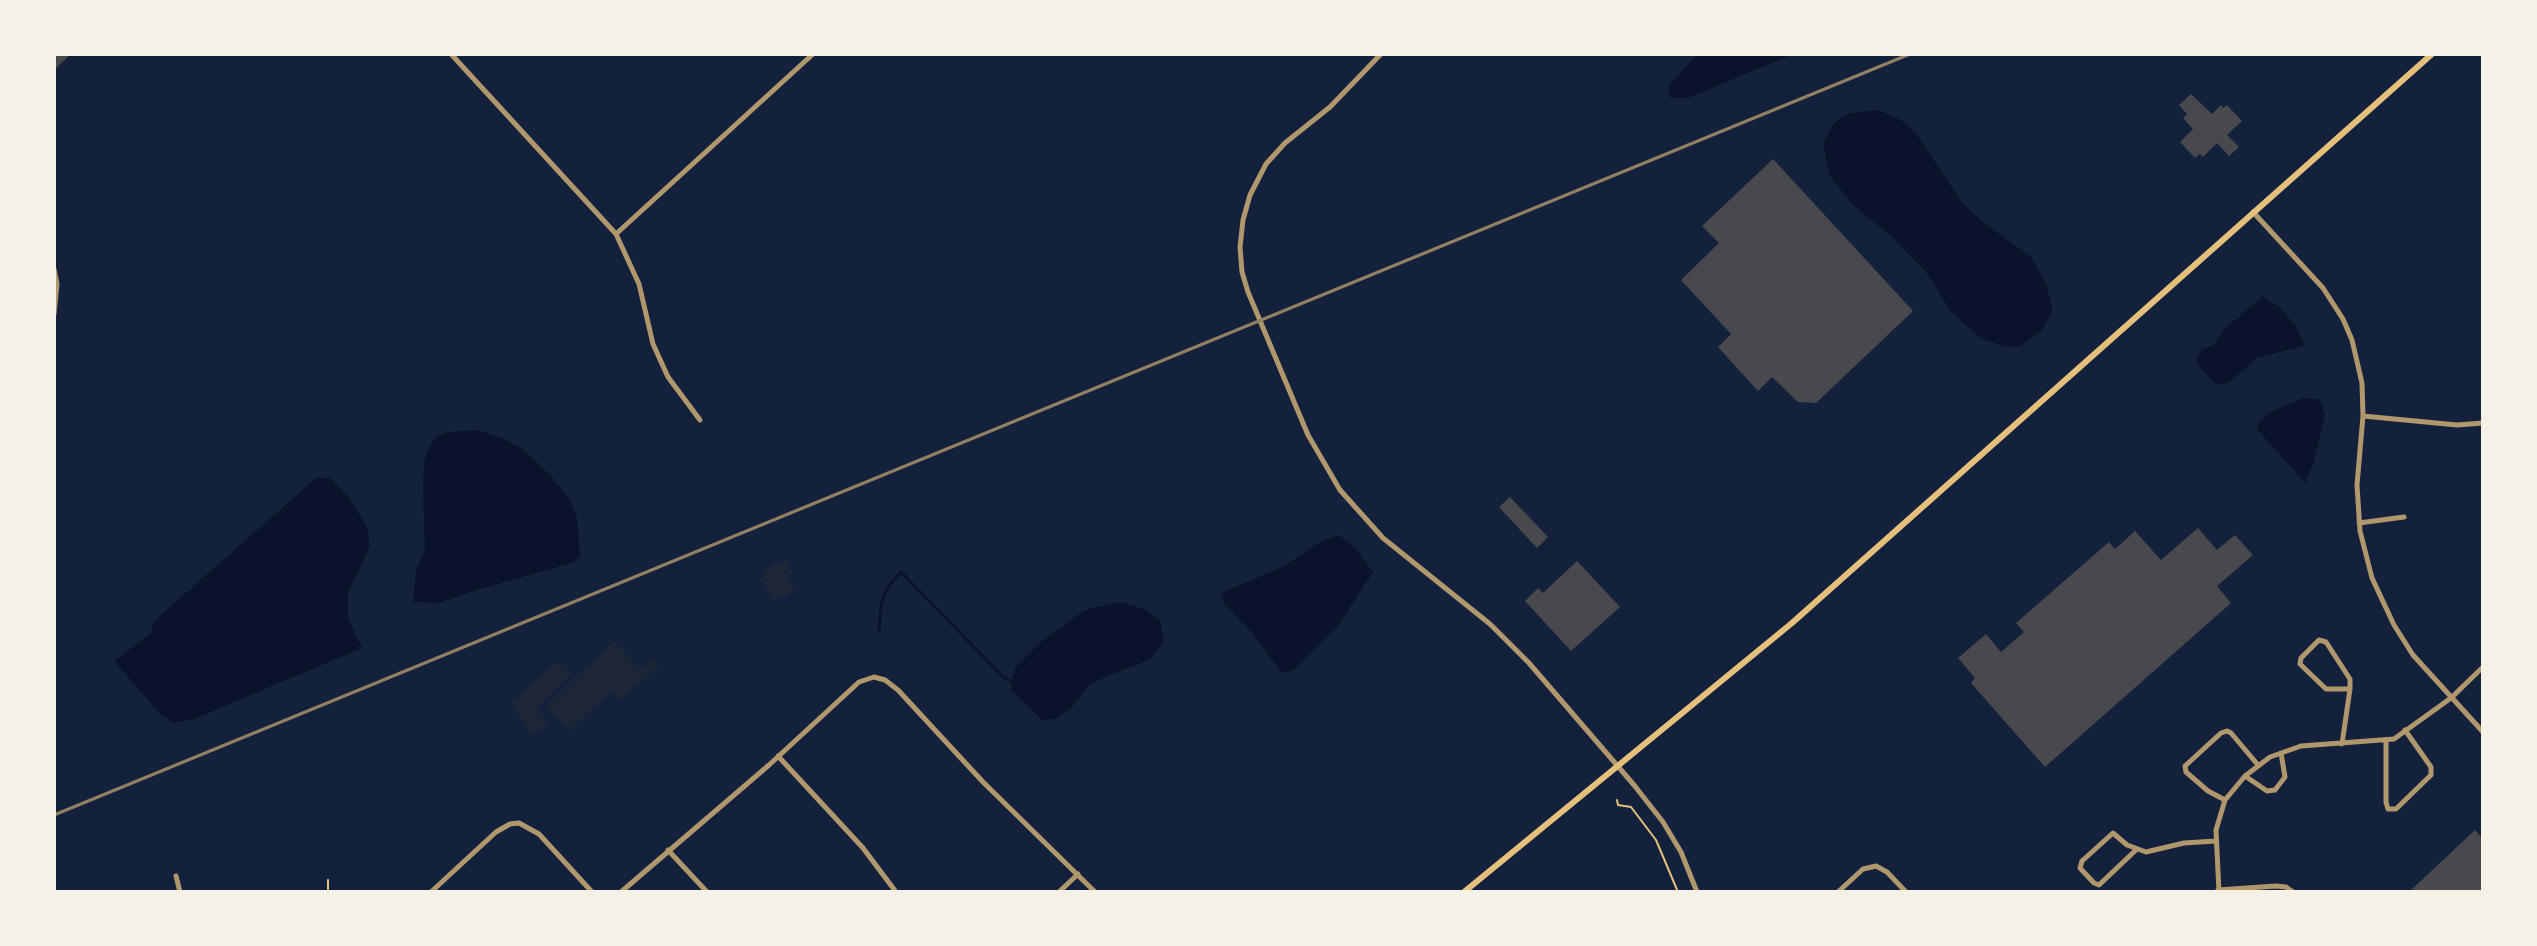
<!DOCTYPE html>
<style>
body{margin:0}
#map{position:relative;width:2537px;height:946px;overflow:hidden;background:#14213d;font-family:Roboto,sans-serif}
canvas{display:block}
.frame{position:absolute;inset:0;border:56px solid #f6f1e7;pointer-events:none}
</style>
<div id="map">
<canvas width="2537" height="946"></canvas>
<div class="frame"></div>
</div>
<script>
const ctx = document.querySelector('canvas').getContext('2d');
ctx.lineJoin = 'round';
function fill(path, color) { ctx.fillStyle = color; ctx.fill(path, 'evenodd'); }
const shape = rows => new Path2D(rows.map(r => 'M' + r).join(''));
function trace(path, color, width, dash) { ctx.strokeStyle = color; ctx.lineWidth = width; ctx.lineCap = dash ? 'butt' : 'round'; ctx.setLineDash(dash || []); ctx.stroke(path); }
const green = shape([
 [787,560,793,573,789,576,795,592,773,600,760,580,765,576,763,570],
 [614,640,640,669,653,658,659,666,620,701,611,692,569,731,546,706],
 [556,662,565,665,571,674,543,703,537,705,548,723,533,736,510,703]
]);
const water = shape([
 [1698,54,1793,54,1688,98,1671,98,1668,93,1670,84],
 [1878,110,1901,120,1917,135,1961,201,1983,222,2031,257,2046,284,2053,310,2042,330,2021,346,2007,347,1982,339,1952,313,1926,272,1890,235,1853,205,1830,176,1823,144,1834,123,1851,113],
 [2263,296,2280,308,2295,325,2304,343,2303,346,2257,358,2229,382,2216,385,2197,364,2197,356,2202,350,2215,344,2222,331],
 [2303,398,2317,399,2321,402,2325,415,2314,462,2305,483,2257,429,2258,424,2271,412],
 [478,430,502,438,523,449,552,477,571,502,577,518,580,556,572,563,480,589,439,603,413,602,416,570,425,550,423,492,424,461,429,447,436,437,449,432],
 [316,478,330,478,349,498,367,527,370,547,348,592,348,618,362,648,194,719,174,723,161,715,114,661,151,633,154,621],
 [1339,535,1356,549,1373,572,1337,627,1293,671,1281,672,1253,634,1223,602,1221,595,1232,588,1285,566,1316,544],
 [1119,602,1145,609,1160,621,1164,642,1150,660,1104,677,1089,686,1072,707,1056,719,1042,720,1011,690,1011,681,1016,667,1044,639,1085,610]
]);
const stream = shape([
 [879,632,881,604,888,587,901,572,1003,677,1011,681]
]);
const building = shape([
 [54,54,71,54,54,70],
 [2191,94,2212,114,2221,105,2223,108,2227,105,2242,121,2227,135,2239,147,2229,156,2217,143,2203,157,2200,154,2195,158,2180,142,2193,129,2183,118,2187,114,2179,105],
 [1773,159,1913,311,1816,403,1798,402,1772,377,1758,391,1718,347,1731,334,1681,280,1719,243,1702,226],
 [1510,497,1548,537,1537,548,1499,507],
 [2198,528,2217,550,2235,535,2253,555,2217,586,2231,603,2045,767,1971,683,1975,678,1958,658,1986,634,2001,652,2024,632,2016,623,2109,542,2115,549,2135,531,2161,560],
 [1577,561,1620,607,1571,651,1525,601,1538,588,1543,593],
 [2475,830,2483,839,2483,891,2409,892]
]);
const path = shape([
 [1617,800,1618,805,1631,807,1656,840,1678,892],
 [328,892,328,880]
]);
const minor = shape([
 [451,54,616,234,639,284,653,344,668,377,700,420],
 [1381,54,1330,107,1285,143,1266,164,1250,195,1243,220,1240,247,1242,272,1248,292,1308,435,1340,490,1383,538,1490,624,1529,663,1634,785,1663,822,1681,852,1697,892],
 [2253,212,2323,288,2343,319,2352,340,2362,383,2363,416,2357,485,2360,531,2372,578,2394,625,2413,655,2483,732],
 [616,234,813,54],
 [54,269,57,284,54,314],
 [2363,416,2457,425,2483,423],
 [2359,523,2404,517],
 [2386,740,2386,802,2388,809,2396,809,2431,775,2431,767,2405,730],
 [2342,744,2350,689,2350,679,2326,642,2319,640,2301,658,2300,664,2326,689,2350,689],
 [778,756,863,848,896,892],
 [2245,776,2267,791,2275,790,2285,777,2281,753],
 [2225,800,2208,791,2186,772,2185,766,2221,733,2227,731,2231,733,2258,765],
 [2137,849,2099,885,2094,883,2080,868,2082,861,2113,833,2127,845,2146,852,2184,843,2216,841],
 [668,850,707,892],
 [176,876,180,892],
 [2218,890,2276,886,2286,887,2293,892],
 [431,892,496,832,510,824,519,823,539,834,592,892],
 [621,892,769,765,859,682,874,677,885,680,898,690,983,782,1095,892],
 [1059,892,1078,874],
 [1838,892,1863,869,1876,866,1887,872,1906,892],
 [2219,892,2216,830,2225,800,2245,776,2270,757,2301,746,2394,739,2451,698,2483,667]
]);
const secondary = shape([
 [1464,892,1792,623,2432,54]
]);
const rail = shape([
 [54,815,1910,54]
]);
fill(green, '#1d2539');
fill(water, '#0b132b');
trace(stream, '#0b132b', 3);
fill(building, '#48494c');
trace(path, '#e5c07b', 2);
trace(minor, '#b1986c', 5);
trace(secondary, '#e5c07b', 6);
trace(rail, '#918062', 3);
</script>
